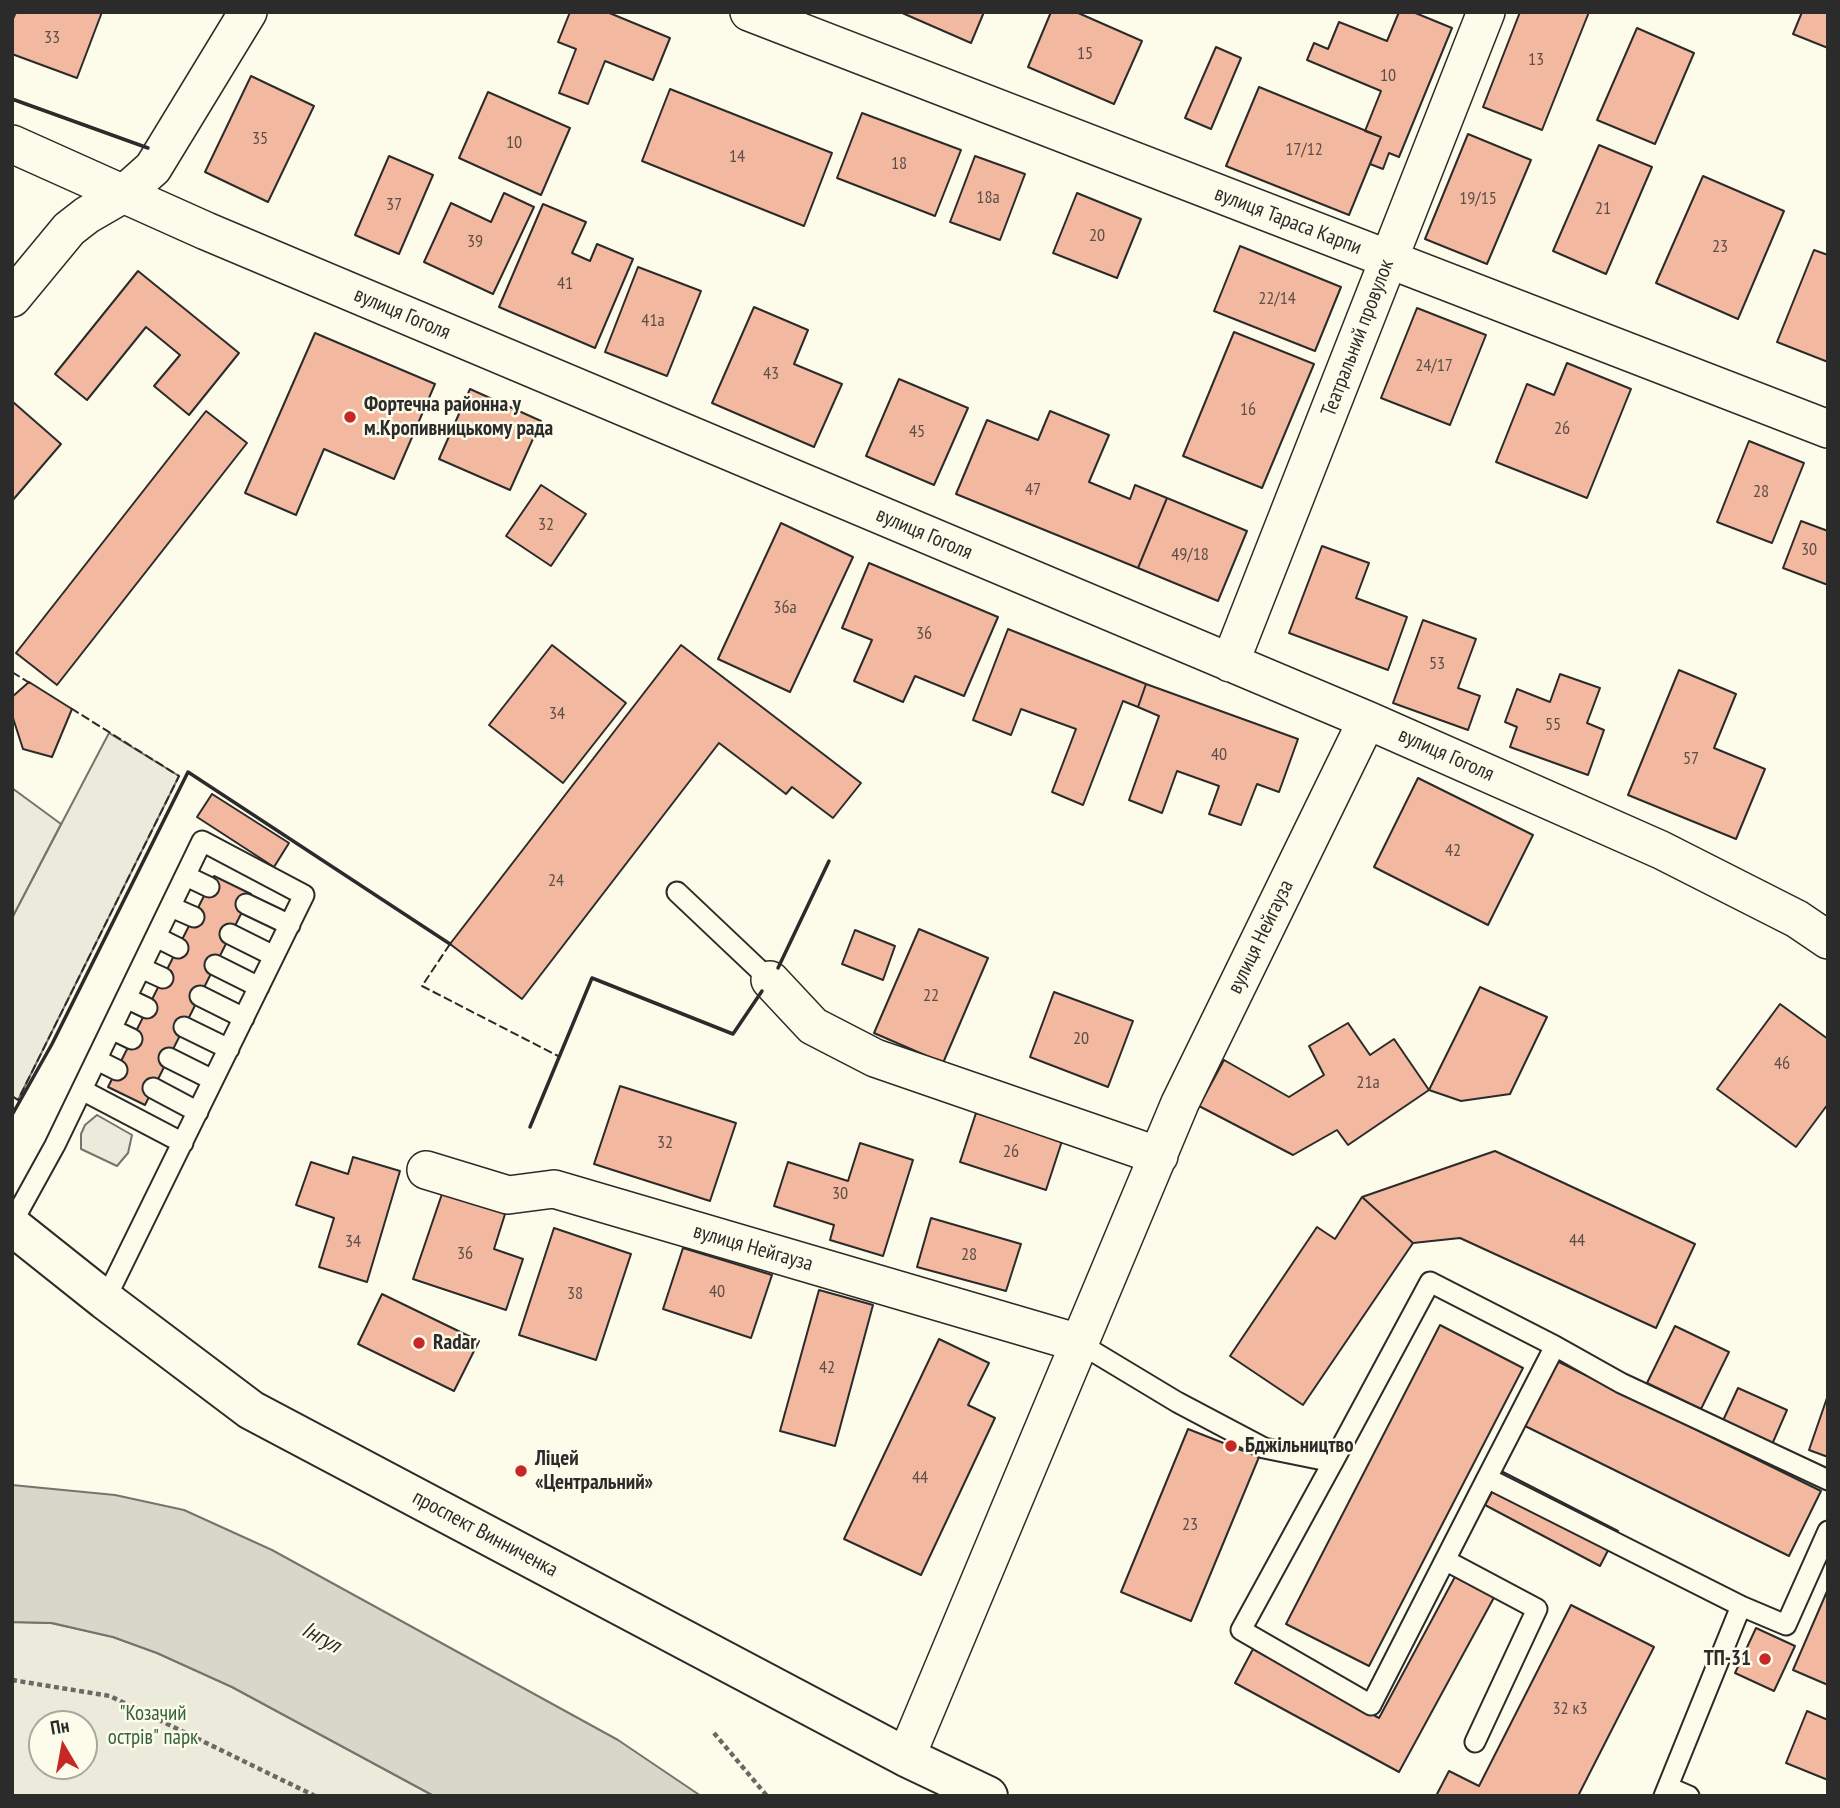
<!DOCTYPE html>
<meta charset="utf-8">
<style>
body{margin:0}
#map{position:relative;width:1840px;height:1808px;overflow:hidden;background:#fdfbea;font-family:"PT Sans Narrow",sans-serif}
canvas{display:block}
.frame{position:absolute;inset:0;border:14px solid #2b2b2b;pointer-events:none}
.north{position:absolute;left:28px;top:1710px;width:70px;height:70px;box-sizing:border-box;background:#fdfbea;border:2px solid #a9a89e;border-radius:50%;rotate:350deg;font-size:19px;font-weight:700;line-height:28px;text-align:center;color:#2b2b2b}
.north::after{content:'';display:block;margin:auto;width:24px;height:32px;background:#c62828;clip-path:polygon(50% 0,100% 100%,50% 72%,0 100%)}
</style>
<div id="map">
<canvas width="1840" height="1808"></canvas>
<div class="frame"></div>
<div class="north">Пн</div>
</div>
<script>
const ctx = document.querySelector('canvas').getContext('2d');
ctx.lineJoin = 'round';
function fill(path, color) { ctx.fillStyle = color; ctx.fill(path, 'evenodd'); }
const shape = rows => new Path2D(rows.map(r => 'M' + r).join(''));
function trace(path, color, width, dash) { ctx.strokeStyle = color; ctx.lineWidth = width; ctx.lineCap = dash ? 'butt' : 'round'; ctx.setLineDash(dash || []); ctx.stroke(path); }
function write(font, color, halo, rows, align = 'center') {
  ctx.font = font + ' "PT Sans Narrow",sans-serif'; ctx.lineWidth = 5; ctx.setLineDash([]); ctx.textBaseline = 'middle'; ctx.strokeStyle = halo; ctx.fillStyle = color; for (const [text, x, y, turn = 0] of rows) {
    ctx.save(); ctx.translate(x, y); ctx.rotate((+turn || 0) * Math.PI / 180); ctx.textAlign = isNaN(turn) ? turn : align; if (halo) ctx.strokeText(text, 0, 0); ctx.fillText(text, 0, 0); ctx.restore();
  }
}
const green = shape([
 [109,733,179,776,18,1100,12,1096,12,918,109,733],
 [97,1115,132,1135,128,1153,117,1166,81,1149,81,1134,85,1125,97,1115],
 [12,1622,51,1623,113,1637,157,1653,232,1687,434,1796,12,1796,12,1622],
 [42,1724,84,1724,84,1766,42,1766,42,1724]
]);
const parking = shape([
 [12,788,61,824,12,918,12,788]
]);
const water = shape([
 [12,1485,115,1495,184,1510,272,1550,618,1740,701,1796,434,1796,232,1687,157,1653,113,1637,52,1623,12,1622,12,1485]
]);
const building = shape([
 [16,12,102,12,77,78,12,54,12,21,16,12],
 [570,12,607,12,670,38,653,80,605,61,588,104,559,93,576,49,558,42,570,12],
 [900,12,984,12,971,43,900,12],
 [1051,12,1076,12,1142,41,1114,104,1028,67,1051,12],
 [1399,12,1413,12,1452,28,1399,157,1389,153,1383,169,1370,164,1381,137,1365,131,1381,91,1307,60,1314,43,1328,49,1339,22,1387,41,1399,12],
 [1520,12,1589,12,1542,130,1483,107,1520,12],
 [1802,12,1828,12,1828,48,1793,34,1802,12],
 [1637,28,1694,53,1655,144,1597,120,1637,28],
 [1216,47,1241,58,1211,129,1185,118,1216,47],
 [251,76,314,106,268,202,205,172,251,76],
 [1259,87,1381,137,1349,215,1226,166,1259,87],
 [670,89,832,153,804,226,642,161,670,89],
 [488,92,570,128,541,195,459,158,488,92],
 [862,113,961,150,935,216,837,178,862,113],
 [1468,134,1531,160,1487,264,1425,239,1468,134],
 [1599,145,1652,167,1606,274,1553,251,1599,145],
 [389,156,433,175,399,254,355,235,389,156],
 [975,156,1025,174,1000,240,950,222,975,156],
 [1703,176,1784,211,1738,319,1656,283,1703,176],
 [504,193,534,207,493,294,424,262,451,203,491,222,504,193],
 [1077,193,1141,219,1117,278,1053,253,1077,193],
 [543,204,586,222,572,253,590,261,597,244,633,259,595,348,499,307,543,204],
 [1240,246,1341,287,1315,351,1214,311,1240,246],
 [1814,250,1828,255,1828,362,1777,342,1814,250],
 [638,267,701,291,667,376,605,352,638,267],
 [138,271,239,353,189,415,154,386,180,355,146,327,87,400,55,374,138,271],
 [754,307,808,330,794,364,842,384,814,447,712,403,754,307],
 [1417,308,1486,335,1450,425,1381,398,1417,308],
 [1234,332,1314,364,1262,488,1183,456,1234,332],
 [315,333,435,384,394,479,324,449,296,515,245,493,315,333],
 [1567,363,1631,389,1587,498,1496,462,1527,384,1554,395,1567,363],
 [899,379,968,408,934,485,866,456,899,379],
 [470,389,541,421,510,490,439,459,470,389],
 [13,402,61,444,12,501,12,403,13,402],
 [206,411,247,443,57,685,16,653,206,411],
 [1050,411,1109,435,1089,482,1130,499,1135,485,1167,498,1138,568,956,494,987,420,1038,440,1050,411],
 [1749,441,1804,463,1772,543,1717,522,1749,441],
 [541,485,586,514,551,566,506,536,541,485],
 [1167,498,1247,531,1218,601,1138,568,1167,498],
 [1801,521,1828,531,1828,585,1783,568,1801,521],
 [781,523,853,557,790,692,718,659,781,523],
 [1322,546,1369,563,1356,598,1407,617,1388,670,1289,633,1322,546],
 [869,563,998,617,964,696,915,676,903,702,854,681,872,640,842,628,869,563],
 [1423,620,1476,639,1458,688,1480,696,1468,730,1393,703,1423,620],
 [1008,629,1146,684,1138,707,1123,701,1083,805,1052,792,1076,729,1021,709,1011,735,973,720,1008,629],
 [552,645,626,703,563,783,489,725,552,645],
 [681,645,861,783,833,818,792,787,786,794,719,743,522,999,450,944,681,645],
 [1679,670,1736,694,1714,748,1765,769,1736,839,1628,795,1679,670],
 [1560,674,1600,688,1587,723,1604,730,1588,775,1510,747,1517,727,1505,722,1517,689,1550,702,1560,674],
 [29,682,72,709,52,757,23,749,12,715,12,697,29,682],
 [1146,684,1298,739,1279,792,1257,784,1241,825,1209,814,1219,786,1177,771,1162,813,1129,800,1159,716,1138,707,1146,684],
 [1418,778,1533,835,1488,925,1374,867,1418,778],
 [212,794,289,843,274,867,197,817,212,794],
 [214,876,251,894,145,1105,108,1087,214,876],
 [919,929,988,958,943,1063,874,1033,919,929],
 [855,930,895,946,883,980,842,964,855,930],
 [1480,987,1547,1017,1510,1094,1461,1101,1429,1090,1480,987],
 [1054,992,1133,1021,1108,1087,1030,1057,1054,992],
 [1780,1004,1828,1039,1828,1104,1796,1147,1717,1089,1780,1004],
 [1348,1023,1370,1055,1394,1039,1429,1090,1348,1145,1337,1130,1293,1155,1199,1106,1224,1060,1289,1097,1324,1075,1309,1046,1348,1023],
 [620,1086,736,1123,710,1201,594,1164,620,1086],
 [976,1113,1062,1141,1046,1190,960,1162,976,1113],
 [860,1143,913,1160,883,1256,830,1240,834,1225,774,1206,788,1162,848,1181,860,1143],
 [1495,1151,1695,1244,1656,1328,1460,1238,1413,1243,1362,1197,1495,1151],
 [353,1157,400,1171,367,1282,319,1267,334,1218,296,1205,311,1162,348,1174,353,1157],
 [443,1191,506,1211,494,1249,523,1259,506,1310,413,1279,443,1191],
 [1362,1197,1413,1243,1303,1405,1230,1356,1317,1227,1335,1239,1362,1197],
 [931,1218,1021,1244,1006,1291,917,1267,931,1218],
 [554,1228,631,1254,596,1360,519,1335,554,1228],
 [683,1248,772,1275,751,1338,663,1309,683,1248],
 [819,1290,873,1305,835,1446,780,1431,819,1290],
 [382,1294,479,1341,454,1391,358,1344,382,1294],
 [1440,1325,1523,1368,1369,1666,1286,1624,1440,1325],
 [1675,1326,1729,1352,1701,1409,1647,1383,1675,1326],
 [939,1339,989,1363,968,1405,995,1418,921,1575,844,1539,939,1339],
 [1555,1360,1821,1491,1789,1556,1523,1425,1555,1360],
 [1738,1388,1787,1410,1770,1449,1720,1427,1738,1388],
 [1828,1395,1828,1457,1809,1450,1828,1395],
 [1188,1429,1259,1457,1191,1621,1121,1592,1188,1429],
 [1503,1472,1618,1531,1600,1566,1485,1505,1503,1472],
 [1464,1560,1503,1581,1399,1772,1235,1683,1253,1649,1379,1718,1464,1560],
 [1828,1589,1828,1685,1793,1670,1828,1589],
 [1571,1605,1654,1647,1578,1796,1436,1796,1449,1771,1479,1786,1571,1605],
 [1756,1628,1795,1646,1774,1691,1735,1673,1756,1628],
 [1807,1711,1828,1720,1828,1780,1786,1763,1807,1711]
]);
const path = shape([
 [12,1680,110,1696,315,1796],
 [714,1733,767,1796]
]);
const lane = shape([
 [186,876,209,887],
 [677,892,770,980],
 [246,904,290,925],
 [171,907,194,917],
 [230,934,274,956],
 [156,937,178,948],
 [215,965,259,987],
 [141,968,163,978],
 [200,996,244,1018],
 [126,998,147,1008],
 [184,1027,229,1049],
 [111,1029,132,1039],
 [169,1058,213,1080],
 [97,1060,117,1070],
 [153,1088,198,1112],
 [82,1090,183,1143],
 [12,1223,55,1145,202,841,304,895,105,1300],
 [1079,1343,1177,1402,1264,1448,1333,1462,1430,1282,1555,1346,1487,1478,1741,1606,1664,1796],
 [1555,1346,1621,1383,1828,1480],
 [1333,1462,1241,1630,1371,1705,1487,1478],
 [1445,1560,1537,1609,1475,1742],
 [1741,1606,1786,1625,1828,1531],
 [1668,1787,1689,1796]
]);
const street = shape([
 [749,12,1828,429],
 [12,144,206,231,1367,720,1661,850,1797,919,1828,940],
 [12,298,69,229,87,215,125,193,153,168,248,12],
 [1230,663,1486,12],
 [770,980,813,1026,875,1058,1159,1156],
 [426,1170,508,1195,554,1189,1079,1343],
 [906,1757,1180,1103,1367,720]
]);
const secondary = shape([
 [12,1226,105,1300,251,1410,906,1757,988,1796]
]);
const fence = shape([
 [12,672,33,685],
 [450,944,422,986,560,1057],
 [12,1096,18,1100,179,776,69,707]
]);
const wall = shape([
 [12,99,148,148],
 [778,968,829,861],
 [12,1115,52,1044,188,772,450,944],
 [530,1127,592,978,733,1034,762,991]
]);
const markers = [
 [350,417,7,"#c62828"],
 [419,1343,7,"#c62828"],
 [1231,1446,7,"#c62828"],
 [521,1471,7,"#c62828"],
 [1765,1659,7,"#c62828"]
];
const numberNames = [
 ["33",52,38],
 ["15",1085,54],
 ["13",1536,60],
 ["10",1388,76],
 ["35",260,139],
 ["10",514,143],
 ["17/12",1304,150],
 ["14",737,157],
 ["18",899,164],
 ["18а",988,198],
 ["19/15",1478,199],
 ["37",394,205],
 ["21",1603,209],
 ["20",1097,236],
 ["39",475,242],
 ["23",1720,247],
 ["41",565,284],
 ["22/14",1277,299],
 ["41а",653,321],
 ["24/17",1434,366],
 ["43",771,374],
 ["16",1248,410],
 ["26",1562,429],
 ["45",917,432],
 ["47",1033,490],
 ["28",1761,492],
 ["32",546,525],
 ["30",1809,550],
 ["49/18",1190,555],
 ["36а",785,608],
 ["36",924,634],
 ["53",1437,664],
 ["34",557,714],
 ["55",1553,725],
 ["40",1219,755],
 ["57",1691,759],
 ["42",1453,851],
 ["24",556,881],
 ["22",931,996],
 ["20",1081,1039],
 ["46",1782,1064],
 ["21а",1368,1083],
 ["32",665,1143],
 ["26",1011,1152],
 ["30",840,1194],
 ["44",1577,1241],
 ["34",353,1242],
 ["36",465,1254],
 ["28",969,1255],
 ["40",717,1292],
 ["38",575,1294],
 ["42",827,1368],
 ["44",920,1478],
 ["23",1190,1525],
 ["32 к3",1570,1709]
];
const streetNames = [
 ["вулиця Тараса Карпи",1288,221,21],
 ["вулиця Гоголя",402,314,23],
 ["Театральний провулок",1358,338,-69],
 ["вулиця Гоголя",924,534,23],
 ["вулиця Гоголя",1446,755,24],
 ["вулиця Нейгауза",1261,937,-64],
 ["вулиця Нейгауза",753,1248,16],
 ["проспект Винниченка",485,1534,28]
];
const poiNames = [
 ["Фортечна районна у",364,405],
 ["м.Кропивницькому рада",364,429],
 ["Radar",433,1343],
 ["Бджільництво",1245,1446],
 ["Ліцей",535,1459],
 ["«Центральний»",535,1483],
 ["ТП-31",1751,1659,"right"]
];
const parkNames = [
 ["\"Козачий",153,1714],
 ["острів\" парк",153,1738]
];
const waterNames = [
 ["Інгул",321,1638,29]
];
fill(green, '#ecebdb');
trace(green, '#74746e', 2);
fill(parking, '#eceadb');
trace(parking, '#74746e', 2);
fill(water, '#d8d7c9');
trace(water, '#74746e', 2);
fill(building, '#f2b8a0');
trace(building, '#2b2b2b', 2);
trace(lane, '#2b2b2b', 23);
trace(street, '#2b2b2b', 40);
trace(secondary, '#2b2b2b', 42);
trace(path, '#6a6964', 4.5, [5, 3.5]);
trace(lane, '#fdfbea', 19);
trace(street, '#fdfbea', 37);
trace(secondary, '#fdfbea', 38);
trace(fence, '#2b2b2b', 2, [9, 3.5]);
trace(wall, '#2b2b2b', 3.5);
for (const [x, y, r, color] of markers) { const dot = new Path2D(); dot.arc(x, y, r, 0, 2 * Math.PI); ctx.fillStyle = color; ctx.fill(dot); trace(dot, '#fdfbea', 2.5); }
write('18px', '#5d4e48', null, numberNames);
write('21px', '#2b2b2b', '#fdfbea', streetNames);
write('bold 21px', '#2b2b2b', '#fdfbea', poiNames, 'left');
write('21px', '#34623c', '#fdfbea', parkNames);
write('italic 23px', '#2b2b2b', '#fdfbea', waterNames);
</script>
